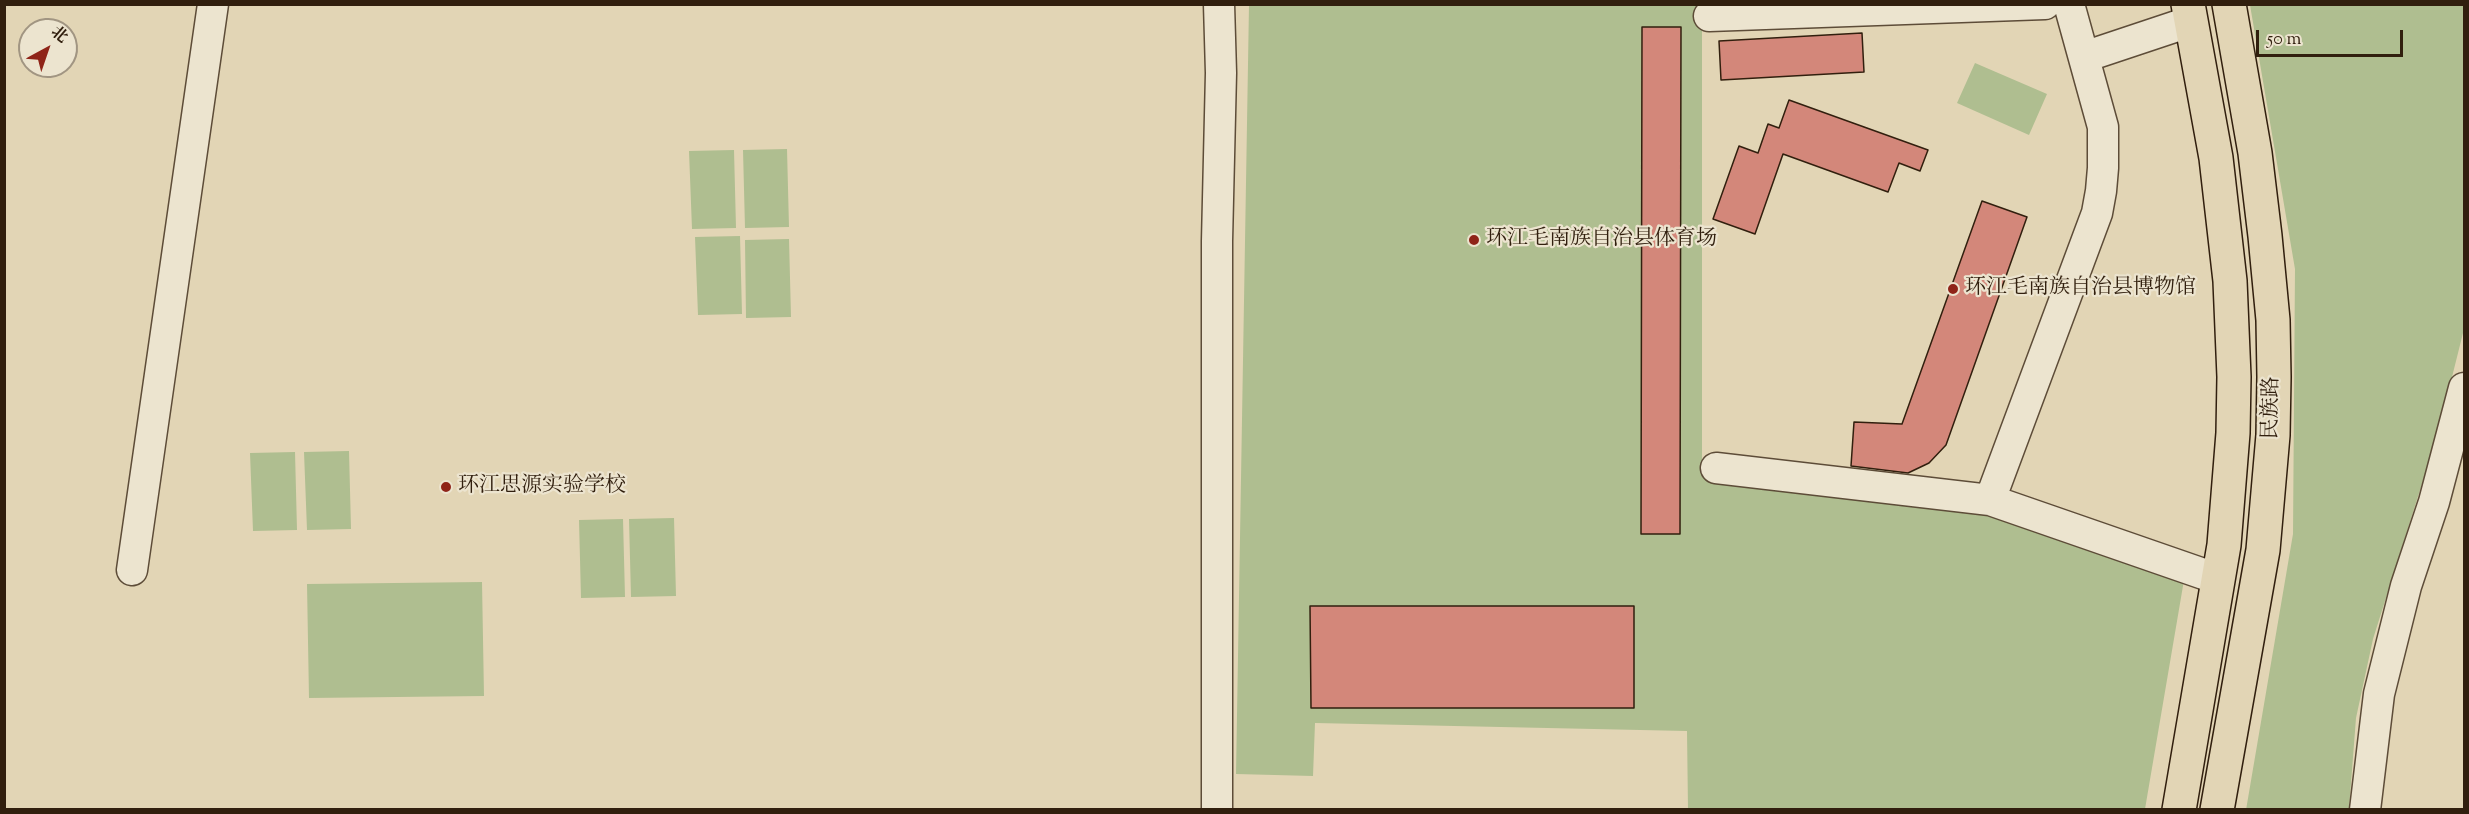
<!DOCTYPE html>
<meta charset="utf-8">
<style>
body{margin:0}
#map{position:relative;width:2469px;height:814px;overflow:hidden;background:#e2d5b5;font-family:"Sorts Mill Goudy","Noto Serif SC",serif}
canvas{display:block}
.frame{position:absolute;inset:0;border:6px solid #311f0e;pointer-events:none}
.north{position:absolute;left:18px;top:18px;width:60px;height:60px;box-sizing:border-box;background:#ece4cf;border:2px solid #a19582;border-radius:50%;rotate:40deg;font-size:16px;font-weight:700;line-height:24px;text-align:center;color:#311f0e}
.north::after{content:'';display:block;margin:auto;width:21px;height:27px;background:#8f2418;clip-path:polygon(50% 0,100% 100%,50% 72%,0 100%)}
.scale{position:absolute;left:2256px;top:30px;width:147px;height:27px;box-sizing:border-box;border:3px solid #311f0e;border-top:0;padding-left:8px;font-size:18px;line-height:21px;white-space:nowrap;color:#311f0e;-webkit-text-stroke:4px #ece4cf;paint-order:stroke}
</style>
<div id="map">
<canvas width="2469" height="814"></canvas>
<div class="frame"></div>
<div class="north">北</div>
<div class="scale">50 m</div>
</div>
<script>
const ctx = document.querySelector('canvas').getContext('2d');
ctx.lineJoin = 'round';
function fill(path, color) { ctx.fillStyle = color; ctx.fill(path, 'evenodd'); }
const shape = rows => new Path2D(rows.map(r => 'M' + r).join(''));
function trace(path, color, width, dash) { ctx.strokeStyle = color; ctx.lineWidth = width; ctx.lineCap = dash ? 'butt' : 'round'; ctx.setLineDash(dash || []); ctx.stroke(path); }
function write(font, color, halo, rows, align = 'center') {
  ctx.font = font + ' "Sorts Mill Goudy","Noto Serif SC",serif'; ctx.lineWidth = 4.5; ctx.setLineDash([]); ctx.textBaseline = 'middle'; ctx.strokeStyle = halo; ctx.fillStyle = color; for (const [text, x, y, turn = 0] of rows) {
    ctx.save(); ctx.translate(x, y); ctx.rotate((+turn || 0) * Math.PI / 180); ctx.textAlign = isNaN(turn) ? turn : align; if (halo) ctx.strokeText(text, 0, 0); ctx.fillText(text, 0, 0); ctx.restore();
  }
}
const green = shape([
 [1249,5,1702,5,1702,476,1964,508,2184,580,2145,809,1688,809,1687,731,1315,723,1313,776,1236,774],
 [2250,5,2464,5,2464,329,2438,433,2373,639,2356,718,2349,809,2246,810,2293,534,2295,269],
 [1975,63,2047,94,2029,135,1957,103],
 [787,149,789,227,745,228,743,150],
 [734,150,736,228,692,229,689,151],
 [740,236,742,314,698,315,695,237],
 [789,239,791,317,746,318,745,240],
 [349,451,351,529,307,530,304,452],
 [295,452,297,530,253,531,250,453],
 [674,518,676,596,631,597,629,519],
 [623,519,625,597,581,598,579,520],
 [482,582,484,696,309,698,307,584]
]);
const building = shape([
 [1642,27,1681,27,1680,534,1641,534,1642,27],
 [1862,33,1864,72,1721,80,1719,41,1862,33],
 [1789,100,1928,150,1920,171,1899,163,1888,192,1783,154,1755,234,1713,219,1739,146,1758,153,1768,124,1779,128,1789,100],
 [1982,201,2027,217,1946,445,1929,463,1908,473,1851,466,1854,422,1902,424,1982,201],
 [1310,606,1634,606,1634,708,1311,708,1310,606]
]);
const minor = shape([
 [1709,16,2045,4],
 [2084,57,2192,21],
 [1716,468,1990,500,2218,579],
 [1990,500,2097,213,2101,191,2103,168,2103,127,2069,4],
 [132,570,213,4],
 [1217,810,1217,241,1221,73,1219,4],
 [2365,810,2379,694,2406,586,2434,502,2464,388]
]);
const major = shape([
 [2179,810,2224,545,2233,433,2234,377,2230,281,2216,158,2188,4],
 [2217,810,2263,550,2273,435,2274,377,2273,320,2265,236,2255,153,2229,4]
]);
const markers = [
 [1474,240,6,"#8f2418"],
 [1953,289,6,"#8f2418"],
 [446,487,6,"#8f2418"]
];
const poiNames = [
 ["环江毛南族自治县体育场",1486,240],
 ["环江毛南族自治县博物馆",1965,289],
 ["环江思源实验学校",458,487]
];
const streetNames = [
 ["民族路",2273,408,-89]
];
fill(green, '#afbe90');
fill(building, '#d3877a');
trace(building, '#311f0e', 1.5);
trace(minor, '#5d4c38', 33);
trace(major, '#311f0e', 36);
trace(minor, '#ece4cf', 30);
trace(major, '#e2d5b5', 33);
for (const [x, y, r, color] of markers) { const dot = new Path2D(); dot.arc(x, y, r, 0, 2 * Math.PI); ctx.fillStyle = color; ctx.fill(dot); trace(dot, '#ece4cf', 2); }
write('21px', '#311f0e', '#ece4cf', poiNames, 'left');
write('21px', '#311f0e', '#ece4cf', streetNames);
</script>
